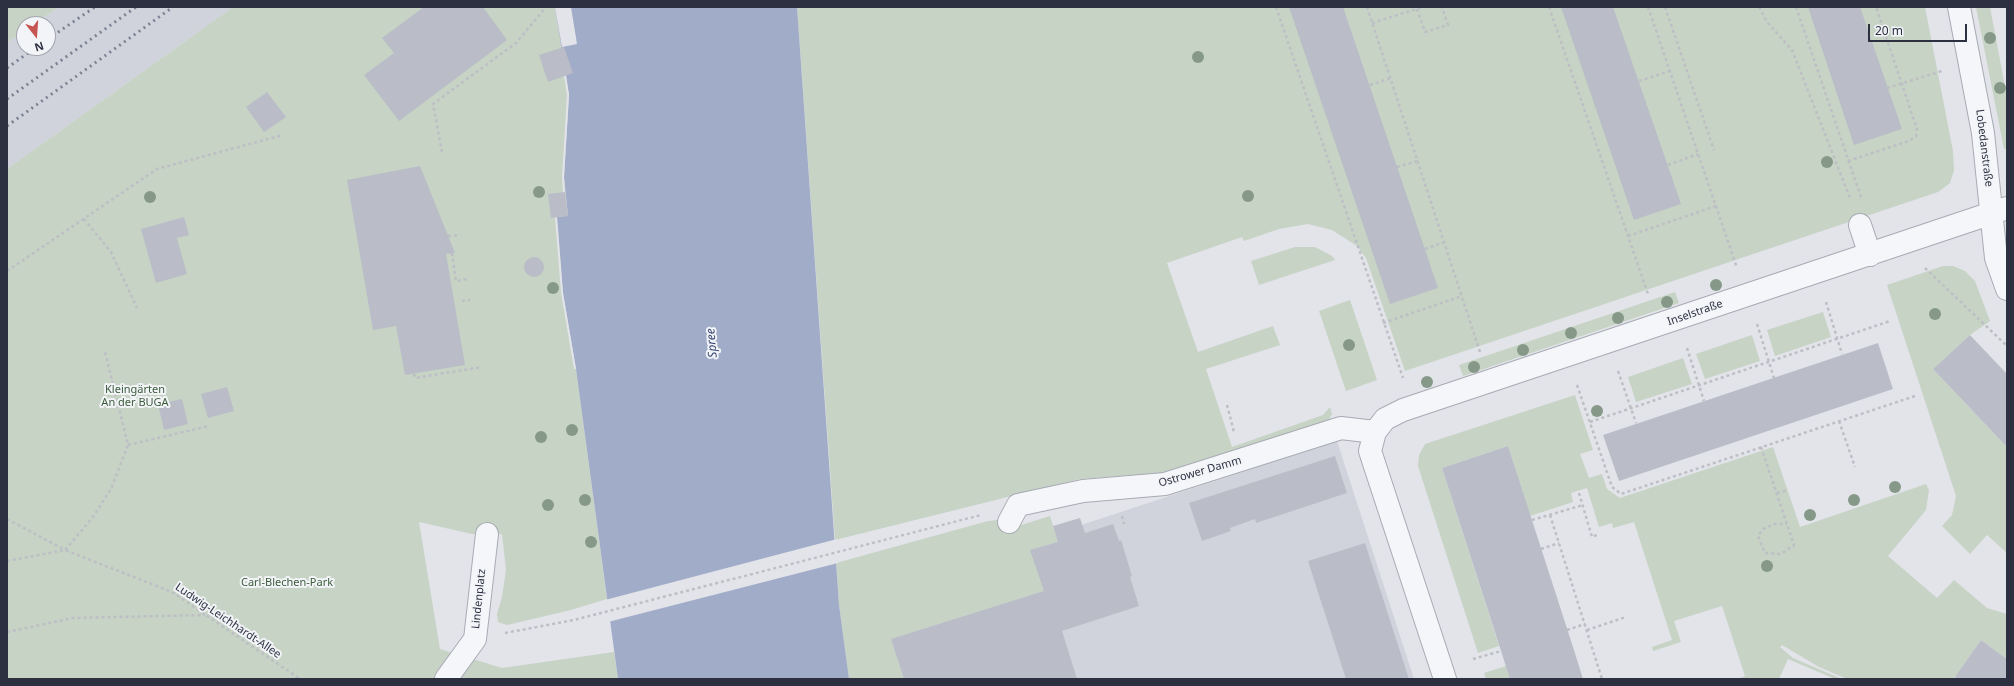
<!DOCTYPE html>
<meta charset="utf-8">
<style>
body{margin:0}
#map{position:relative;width:2014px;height:686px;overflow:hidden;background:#e3e4ea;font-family:"Noto Sans",sans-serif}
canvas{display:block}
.frame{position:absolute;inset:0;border:8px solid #2c3041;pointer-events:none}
.north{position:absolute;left:16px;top:16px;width:40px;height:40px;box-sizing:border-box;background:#f3f4f8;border:1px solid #a3a6af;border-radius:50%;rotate:163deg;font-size:11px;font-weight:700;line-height:16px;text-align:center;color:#2c3041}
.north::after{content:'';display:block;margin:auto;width:14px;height:18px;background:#c65551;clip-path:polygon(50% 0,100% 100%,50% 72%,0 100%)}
.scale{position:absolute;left:1868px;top:24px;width:99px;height:18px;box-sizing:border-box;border:2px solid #2c3041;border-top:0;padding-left:5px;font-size:12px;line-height:14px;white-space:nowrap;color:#2c3041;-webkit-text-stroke:3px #f3f4f8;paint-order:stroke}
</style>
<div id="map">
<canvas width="2014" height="686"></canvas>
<div class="frame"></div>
<div class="north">N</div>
<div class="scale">20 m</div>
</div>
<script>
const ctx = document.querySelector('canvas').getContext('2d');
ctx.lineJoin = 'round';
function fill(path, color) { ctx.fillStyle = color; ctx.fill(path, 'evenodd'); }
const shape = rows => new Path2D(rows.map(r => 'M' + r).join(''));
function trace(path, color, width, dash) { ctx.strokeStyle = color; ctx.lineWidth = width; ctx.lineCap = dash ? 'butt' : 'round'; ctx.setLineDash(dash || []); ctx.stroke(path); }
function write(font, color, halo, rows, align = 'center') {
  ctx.font = font + ' "Noto Sans",sans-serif'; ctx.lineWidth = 4; ctx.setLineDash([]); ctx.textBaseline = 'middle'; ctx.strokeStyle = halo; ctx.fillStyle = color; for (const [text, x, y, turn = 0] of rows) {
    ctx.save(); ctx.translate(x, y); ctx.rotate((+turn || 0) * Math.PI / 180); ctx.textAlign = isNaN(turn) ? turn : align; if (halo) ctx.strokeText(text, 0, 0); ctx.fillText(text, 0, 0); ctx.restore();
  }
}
const built = shape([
 [59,7,233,7,7,169,7,43,24,31,24,48,48,48,48,24,34,24],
 [1337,441,1414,679,849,679,877,592]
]);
const green = shape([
 [7,7,59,7,34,24,24,24,24,31,7,43],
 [233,7,555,7,569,95,564,177,568,216,563,293,576,369,607,599,571,610,507,625,498,622,497,614,502,597,506,570,502,534,472,534,419,522,440,649,502,668,614,652,618,679,7,679,7,169],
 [797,7,1925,7,1953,151,1954,170,1950,183,1938,192,1405,371,1366,258,1357,246,1332,230,1308,224,1279,229,1244,241,1242,237,1167,263,1198,352,1273,326,1280,345,1206,369,1232,447,1323,415,1330,407,1332,414,1328,422,1162,473,1080,479,835,540],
 [1976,7,1990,7,2007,97,2007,148,2004,149],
 [1295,247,1315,247,1332,256,1335,260,1259,285,1251,261],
 [1943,266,1953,266,1965,271,1975,281,1990,321,1970,335,1933,369,2007,447,2007,553,1987,535,1970,554,1942,526,1952,515,1956,496,1887,285],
 [1675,292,1679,303,1463,376,1459,365],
 [1350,300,1377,380,1346,391,1319,311],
 [1823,312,1831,337,1775,356,1767,330],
 [1752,335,1760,361,1705,379,1696,354],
 [1683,358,1692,384,1636,402,1628,377],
 [1575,395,1593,450,1580,454,1589,478,1602,474,1607,489,1620,498,1773,447,1800,527,1926,484,1929,490,1926,510,1888,556,1937,598,1954,580,1987,608,2007,614,2007,659,1981,640,1954,679,1847,679,1819,667,1782,645,1780,647,1793,658,1842,679,1835,679,1788,659,1779,679,1737,679,1745,676,1722,606,1674,621,1681,642,1653,651,1652,647,1672,640,1634,522,1613,528,1612,523,1599,527,1587,488,1571,493,1573,502,1530,516,1508,446,1442,468,1499,646,1478,653,1418,466,1419,455,1425,444],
 [1050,516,1058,542,1031,550,1044,591,891,639,904,679,849,679,839,605,836,563,988,521,998,520,1021,525],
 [1506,666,1510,679,1486,679,1484,673]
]);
const water = shape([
 [555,7,797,7,839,605,849,679,618,679,576,369,563,293,557,217,568,216,564,177,569,95]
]);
const pier = shape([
 [555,7,571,7,577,44,562,47],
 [566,75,569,95,564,177,565,192,563,193,562,177,567,95,564,76],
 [555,217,557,217,563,293,576,369,574,369,561,293],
 [837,539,838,563,608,622,605,600]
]);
const building = shape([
 [424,7,483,7,507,40,399,121,364,75,394,53,382,38],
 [1289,7,1343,7,1438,288,1390,304],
 [1561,7,1613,7,1681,204,1634,220],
 [1808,7,1860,7,1902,129,1854,145],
 [564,47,573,73,548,82,539,55],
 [267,92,286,117,264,132,246,107],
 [420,166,455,253,446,254,465,365,405,375,396,326,373,330,347,180],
 [565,192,568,216,551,218,548,194],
 [184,217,189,235,177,238,187,274,156,283,141,229],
 '524 267a10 10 0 1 1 20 0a10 10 0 1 1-20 0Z',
 [1970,335,2007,374,2007,447,1933,369],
 [1878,343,1893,389,1619,481,1603,435],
 [227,387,234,411,208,418,201,394],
 [182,399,188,424,164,430,158,404],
 [1508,446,1573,647,1583,679,1510,679,1501,651,1442,468],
 [1335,456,1347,493,1256,523,1255,519,1230,528,1231,531,1202,541,1189,503],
 [1080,518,1085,533,1113,524,1119,541,1121,540,1132,576,1130,577,1139,606,1062,631,1077,679,904,679,891,639,1044,591,1030,550,1058,542,1053,526],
 [1365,543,1409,679,1346,679,1308,561],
 [1981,640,2007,659,2007,679,1958,679,1955,677]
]);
const path = shape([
 [1276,7,1403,378],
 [1367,7,1480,352],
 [1549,7,1648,294],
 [1648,7,1737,268],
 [1665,7,1714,150],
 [1759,7,1767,22,1792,50,1850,198],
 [1796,7,1861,197],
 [1860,7,1862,7],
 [1417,9,1425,32,1448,25,1442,7],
 [1372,23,1423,7],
 [1639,81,1670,71],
 [1370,85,1391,78],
 [1887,88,1942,71],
 [442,152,433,104,516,43,546,7],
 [1848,161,1909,141,1916,136,1917,129,1876,7],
 [1668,165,1698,154],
 [1397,167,1418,161],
 [84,219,111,252,137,308],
 [448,236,460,235],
 [1628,236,1716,206],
 [1425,249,1445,242],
 [452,253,456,281,467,279],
 [1925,268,2007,346],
 [7,271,157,169,283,135],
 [462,301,470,300],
 [1826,302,1842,354],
 [1383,323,1462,296],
 [1757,324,1774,378],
 [1687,348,1704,401],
 [1618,371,1636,423],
 [414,374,415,378,482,367],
 [1577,385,1612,487,1621,494,1915,396],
 [1227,405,1234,432],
 [1839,421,1855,467],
 [1590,422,1890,321],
 [128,445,209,426],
 [1761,447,1794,545,1781,554,1765,553,1758,536,1763,529,1774,524,1787,524],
 [1579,493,1592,537,1599,534],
 [1777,493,1788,490],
 [1550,515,1602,679],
 [1122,516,1124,524],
 [7,519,65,550,93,517,111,489,128,445,105,352],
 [1532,520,1583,505],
 [1541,549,1559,543],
 [7,561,65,550,172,592,300,679],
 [1567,630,1585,624],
 [1587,630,1626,617],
 [7,632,73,618,205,615],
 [505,633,574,620,981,515],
 [1473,659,1501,651]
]);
const minor = shape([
 [1959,7,1983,133,1996,258,2007,289],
 [1860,225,1870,255],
 [1009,522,1018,505,1083,491,1165,484,1341,428,1375,432],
 [446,679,475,639,487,534],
 [1445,679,1370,451,1375,432,1385,419,1403,410,2007,208]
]);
const rail = shape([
 [48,39,95,7],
 [7,68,35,48],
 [7,99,136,7],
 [7,126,173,7]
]);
const trees = [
 [1990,38],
 [1198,57],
 [2000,88],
 [1827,162],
 [539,192],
 [1248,196],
 [150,197],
 [1716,285],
 [553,288],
 [1667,302],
 [1935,314],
 [1618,318],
 [1571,333],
 [1349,345],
 [1523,350],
 [1474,367],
 [1427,382],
 [1597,411],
 [572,430],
 [541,437],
 [1895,487],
 [585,500],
 [1854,500],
 [548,505],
 [1810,515],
 [591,542],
 [1767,566]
];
const streetNames = [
 ["Lobedanstraße",1984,148,83],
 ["Inselstraße",1695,313,-19],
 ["Ostrower Damm",1200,472,-16],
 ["Lindenplatz",479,599,-84],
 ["Ludwig-Leichhardt-Allee",228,621,34]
];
const parkNames = [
 ["Kleingärten",135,390],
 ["An der BUGA",135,403],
 ["Carl-Blechen-Park",287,583]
];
const waterNames = [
 ["Spree",712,343,-95]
];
fill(built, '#d1d3dc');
fill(green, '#c6d3c5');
fill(water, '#a0acc8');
fill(pier, '#e3e4ea');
fill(building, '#babdc7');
trace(minor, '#a8aab4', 24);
trace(path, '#bdbfc5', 2.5, [3, 3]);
trace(minor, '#f5f6f9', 22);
trace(rail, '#7d8193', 3, [2, 4]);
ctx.fillStyle = '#869989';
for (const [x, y] of trees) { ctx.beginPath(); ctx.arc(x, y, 6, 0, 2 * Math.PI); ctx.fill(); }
write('11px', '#2c3041', '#f3f4f8', streetNames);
write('11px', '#3a5c3a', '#f3f4f8', parkNames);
write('italic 12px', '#384773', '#f3f4f8', waterNames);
</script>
